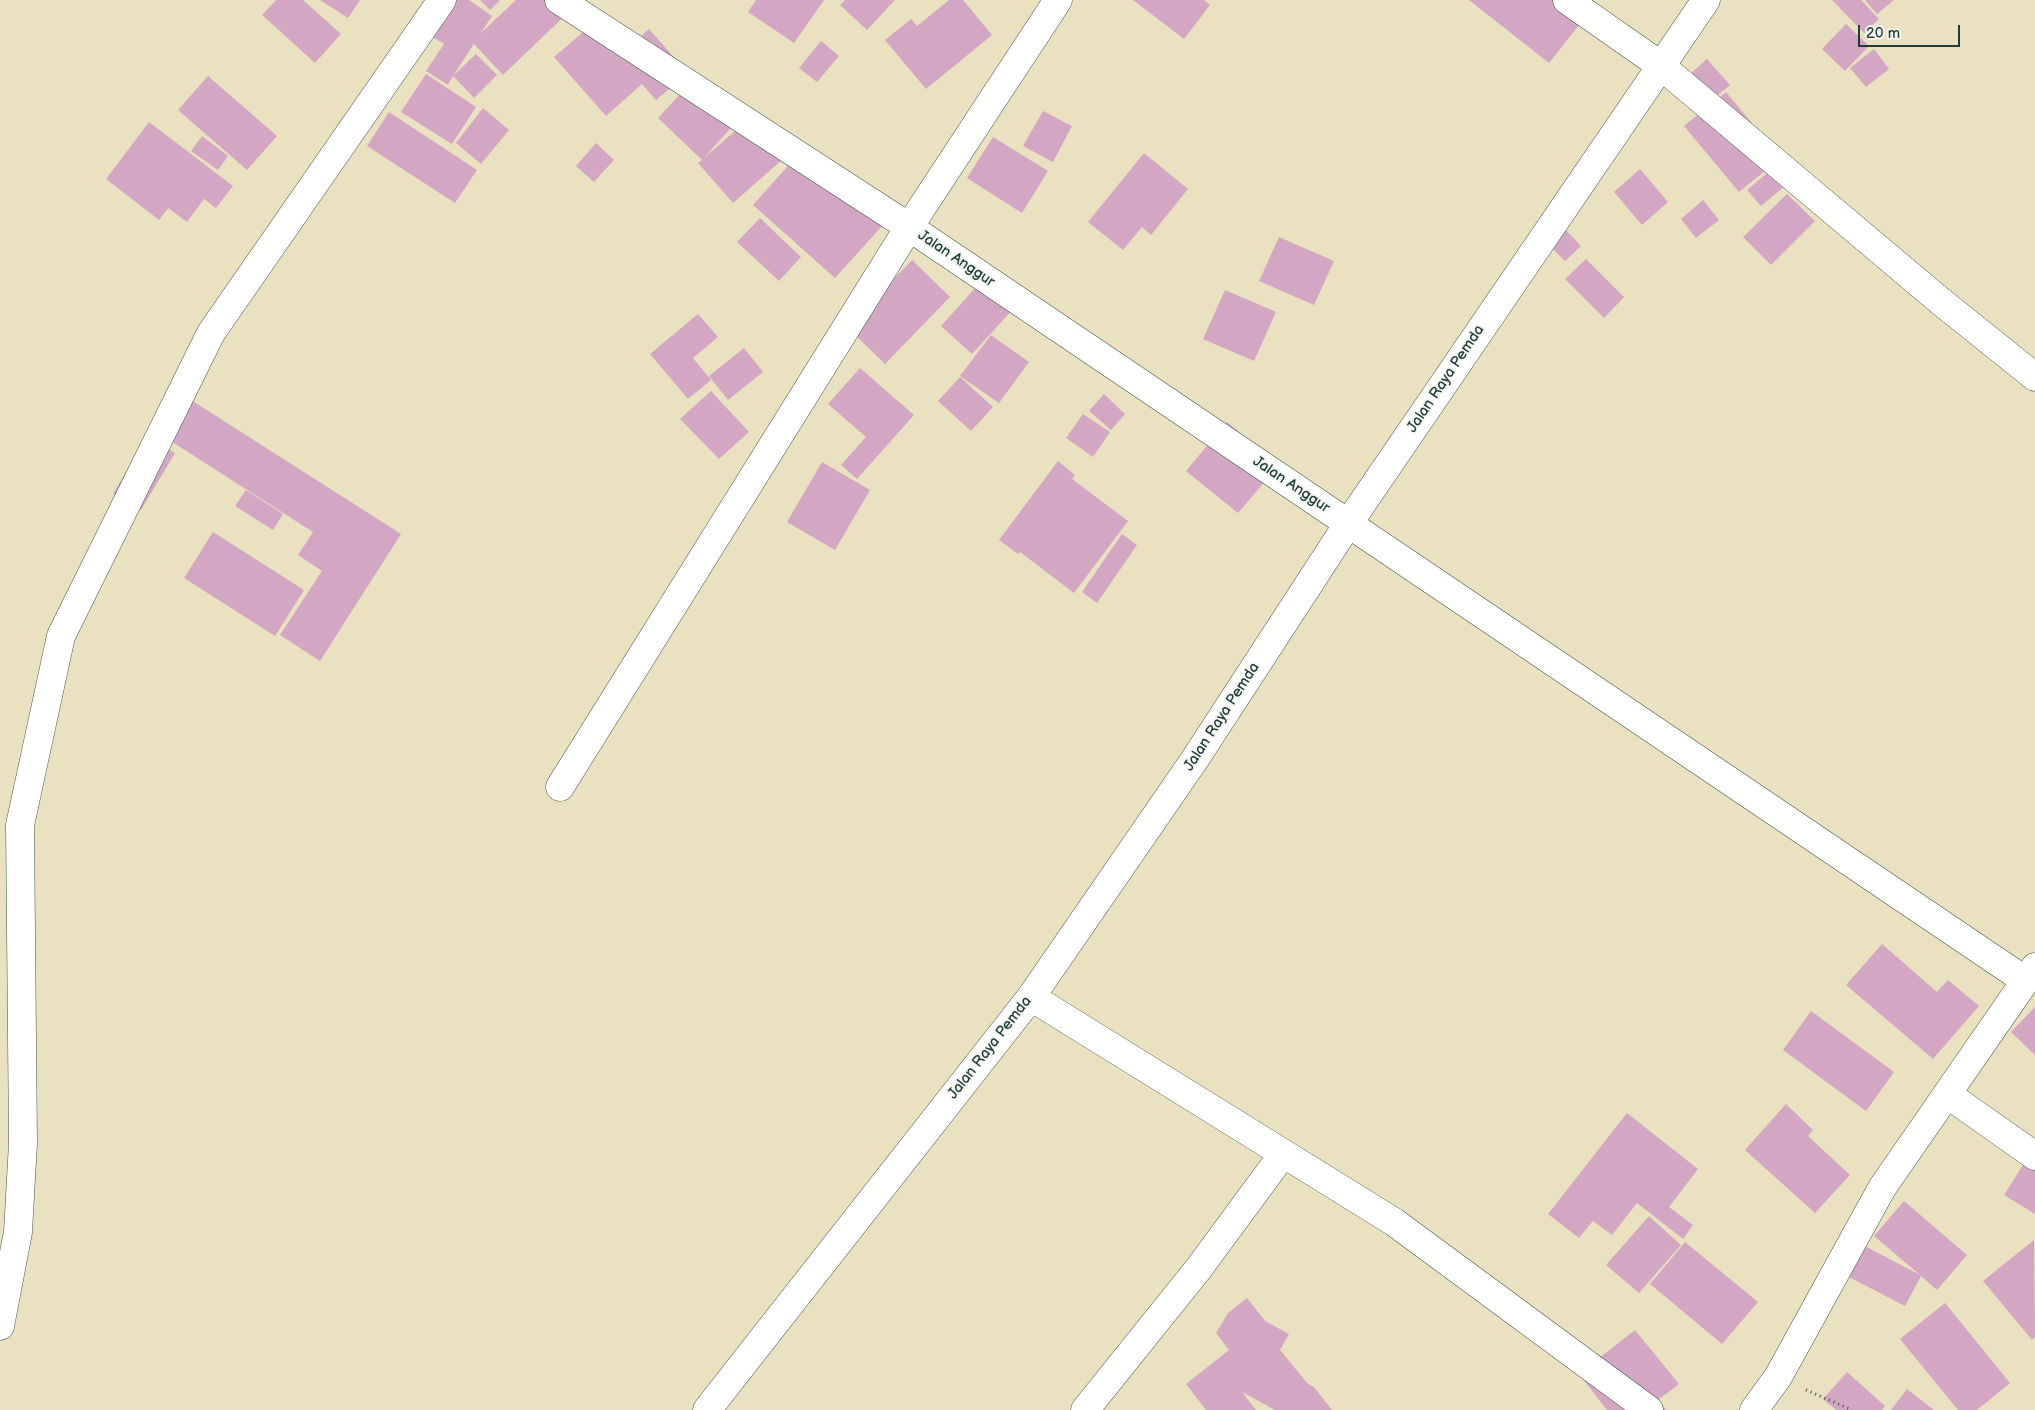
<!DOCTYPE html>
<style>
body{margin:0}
#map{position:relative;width:2035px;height:1410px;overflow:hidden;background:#eae1c0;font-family:"Balsamiq Sans",sans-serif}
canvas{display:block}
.scale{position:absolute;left:1858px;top:25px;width:102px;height:22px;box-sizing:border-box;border:2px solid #1f3d34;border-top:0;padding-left:6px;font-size:15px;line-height:18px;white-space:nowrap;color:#1f3d34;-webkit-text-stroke:4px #f6f6f2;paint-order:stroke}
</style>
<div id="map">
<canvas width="2035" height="1410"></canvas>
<div class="scale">20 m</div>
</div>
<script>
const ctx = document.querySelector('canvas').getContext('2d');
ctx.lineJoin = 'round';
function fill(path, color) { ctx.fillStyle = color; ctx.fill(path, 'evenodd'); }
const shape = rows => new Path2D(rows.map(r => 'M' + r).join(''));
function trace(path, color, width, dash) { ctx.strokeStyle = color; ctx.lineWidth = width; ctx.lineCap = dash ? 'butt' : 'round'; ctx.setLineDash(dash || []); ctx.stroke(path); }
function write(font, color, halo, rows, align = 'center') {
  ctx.font = font + ' "Balsamiq Sans",sans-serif'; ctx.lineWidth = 4; ctx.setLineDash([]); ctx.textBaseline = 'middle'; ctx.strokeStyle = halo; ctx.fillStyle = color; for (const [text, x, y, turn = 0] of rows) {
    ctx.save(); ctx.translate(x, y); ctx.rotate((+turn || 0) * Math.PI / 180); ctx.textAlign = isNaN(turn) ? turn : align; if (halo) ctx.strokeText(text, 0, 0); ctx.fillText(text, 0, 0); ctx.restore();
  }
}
const building = shape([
 [276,0,303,0,341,34,315,63,262,15],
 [320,0,360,0,348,18],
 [439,0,469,0,492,16,481,33,516,0,571,0,576,5,503,75,474,44,453,76,476,54,497,75,474,98,453,76,448,85,426,71,444,44,420,29],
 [480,0,500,0,490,10],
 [756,0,824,0,794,43,748,12],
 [845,0,895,0,867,30,840,5],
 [949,0,963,0,992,35,926,89,885,40,911,19,917,26],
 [1133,0,1204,0,1210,5,1184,39],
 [1469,0,1558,0,1583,20,1549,63],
 [1832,0,1861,0,1879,19,1864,33],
 [1865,0,1894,0,1877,14],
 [595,22,622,53,649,29,688,73,656,100,642,84,606,116,554,57],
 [1846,24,1869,46,1845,71,1822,49],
 [821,41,839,56,817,82,799,68],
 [1874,49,1889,69,1866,87,1850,68],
 [1707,59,1730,85,1704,107,1682,81],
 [426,74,476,107,452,144,401,112],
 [208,76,277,136,247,170,178,110],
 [687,87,731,128,702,160,658,118],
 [1726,92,1781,158,1739,192,1684,126],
 [483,108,509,130,481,164,456,143],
 [1043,111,1072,126,1053,162,1023,146],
 [389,112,477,170,455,203,367,146],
 [749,119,783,159,733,203,698,163],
 [149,122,233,186,216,208,204,199,187,222,168,208,159,220,106,179],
 [202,136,228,156,218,170,191,151],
 [993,137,1048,171,1022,213,967,178],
 [596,143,614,160,594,182,576,166],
 [803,149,892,215,835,278,753,205],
 [1144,153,1188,189,1151,235,1142,227,1123,250,1088,222],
 [1785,158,1799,174,1761,206,1747,190],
 [1640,169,1668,202,1642,225,1614,192],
 [1787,194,1815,221,1771,265,1743,237],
 [1703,200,1719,220,1696,238,1681,219],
 [760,218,801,257,779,281,737,242],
 [1565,229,1581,246,1565,261,1549,245],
 [1279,237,1334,261,1314,305,1259,281],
 [1586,259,1624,297,1604,318,1565,279],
 [912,260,950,297,885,364,847,327],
 [984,278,1016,306,972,354,941,326],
 [1225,290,1276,312,1254,361,1203,339],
 [698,314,718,337,693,358,711,380,688,399,650,354],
 [991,335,1029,362,999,403,960,376],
 [744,348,763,372,728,400,709,376],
 [860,368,914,415,857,479,841,465,866,437,828,404],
 [960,377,993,407,971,431,938,401],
 [711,391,749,432,719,459,680,419],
 [1104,394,1125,414,1111,430,1089,411],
 [191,400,401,534,320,661,280,635,322,571,298,555,313,532,166,438],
 [1083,414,1110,432,1093,457,1066,438],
 [1227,422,1279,465,1238,513,1186,471],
 [147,437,175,453,141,510,113,494],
 [1058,461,1075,475,1072,479,1128,521,1074,593,1020,552,1018,554,999,540],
 [822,462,870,490,835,550,787,522],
 [246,490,283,514,273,530,235,506],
 [213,532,304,590,275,636,184,578],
 [1122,534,1137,545,1097,603,1082,592],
 [1882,944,1937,992,1948,980,1979,1006,1933,1059,1846,985],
 [2035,1007,2035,1055,2011,1032],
 [1811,1011,1894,1072,1866,1111,1783,1050],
 [1786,1104,1813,1130,1808,1136,1850,1175,1815,1213,1745,1150],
 [1627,1113,1698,1169,1669,1207,1693,1225,1683,1239,1637,1203,1612,1235,1593,1221,1579,1238,1548,1214],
 [2035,1146,2035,1214,2004,1195],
 [1904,1201,1967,1255,1937,1290,1921,1276,1905,1306,1845,1275,1861,1244,1920,1275,1874,1236],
 [1649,1216,1681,1245,1639,1293,1606,1265],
 [2034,1240,2035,1337,2032,1340,1983,1281],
 [1685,1242,1758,1302,1722,1344,1650,1284],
 [1247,1298,1265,1321,1289,1334,1280,1350,1308,1384,1314,1387,1332,1410,1275,1410,1242,1392,1256,1410,1206,1410,1186,1384,1229,1350,1216,1333,1228,1313],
 [1945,1303,2010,1383,1977,1410,1958,1410,1900,1339],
 [1635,1330,1679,1384,1658,1400,1666,1410,1607,1410,1579,1374],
 [1847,1372,1885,1406,1882,1410,1836,1410,1823,1399],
 [1907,1389,1934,1410,1891,1410]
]);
const path = shape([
 [1806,1390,1852,1410]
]);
const minor = shape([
 [559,0,909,227,2026,981],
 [1567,0,1660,65,1939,300,2035,377],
 [560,787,909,227,1058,0],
 [1031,997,1394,1222,1649,1410],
 [1947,1094,2035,1156],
 [0,1326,18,1232,23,1143,20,825,61,636,211,333,442,0],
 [1085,1410,1199,1268,1283,1154],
 [1754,1410,1778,1377,1882,1188,2035,967]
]);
const tertiary = shape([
 [707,1410,1031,997,1195,759,1348,524,1706,0]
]);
const streetNames = [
 ["Jalan Anggur",956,259,34],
 ["Jalan Raya Pemda",1446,379,-56],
 ["Jalan Anggur",1291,485,34],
 ["Jalan Raya Pemda",1222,717,-57],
 ["Jalan Raya Pemda",990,1048,-52]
];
fill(building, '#d3a7c3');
trace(minor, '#3d5649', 29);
trace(tertiary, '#3d5649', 29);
trace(path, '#3d5649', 3, [1, 4]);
trace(minor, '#fff', 28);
trace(tertiary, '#fff', 28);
write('15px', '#1f3d34', '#f6f6f2', streetNames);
</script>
